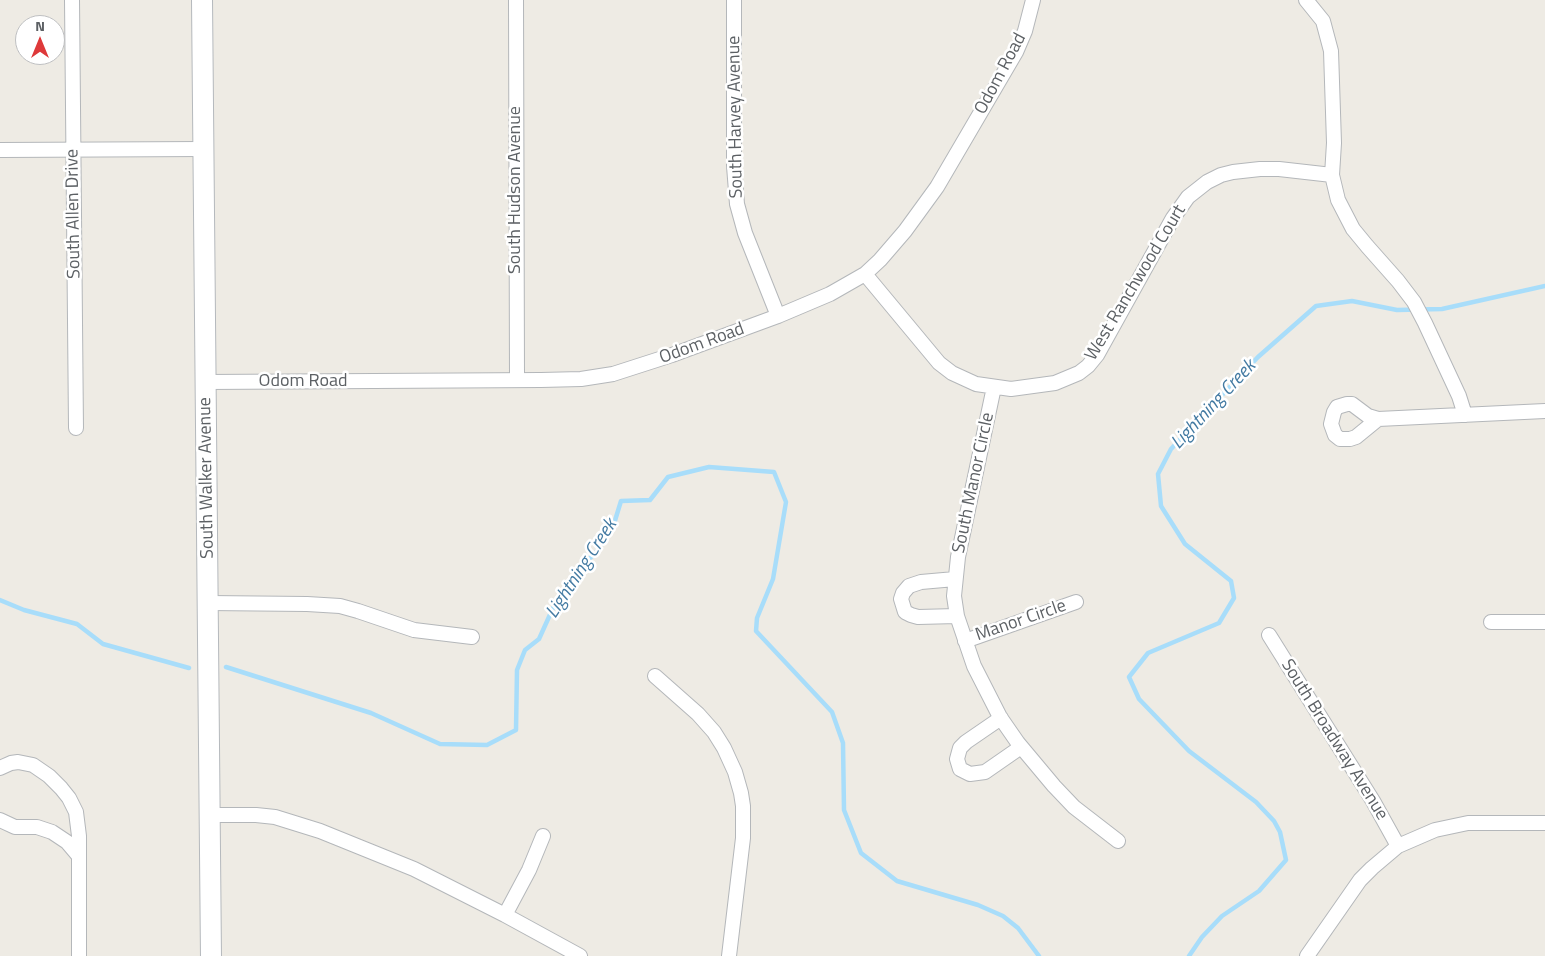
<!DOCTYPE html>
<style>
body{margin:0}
#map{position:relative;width:1545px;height:956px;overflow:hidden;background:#eeebe4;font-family:"Titillium Web",sans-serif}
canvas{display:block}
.north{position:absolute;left:15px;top:15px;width:50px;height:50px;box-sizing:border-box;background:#fff;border:1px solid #bebfc1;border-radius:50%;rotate:0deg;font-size:14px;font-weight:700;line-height:20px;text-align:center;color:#5c6064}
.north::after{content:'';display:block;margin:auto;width:18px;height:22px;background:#de393a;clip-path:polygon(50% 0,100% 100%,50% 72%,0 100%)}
</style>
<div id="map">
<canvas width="1545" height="956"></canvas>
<div class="north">N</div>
</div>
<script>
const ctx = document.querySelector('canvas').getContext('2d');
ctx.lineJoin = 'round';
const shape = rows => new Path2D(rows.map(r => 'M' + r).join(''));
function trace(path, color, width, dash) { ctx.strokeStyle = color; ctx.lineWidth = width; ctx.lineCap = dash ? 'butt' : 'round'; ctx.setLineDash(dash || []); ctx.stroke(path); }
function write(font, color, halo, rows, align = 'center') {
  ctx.font = font + ' "Titillium Web",sans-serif'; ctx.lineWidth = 5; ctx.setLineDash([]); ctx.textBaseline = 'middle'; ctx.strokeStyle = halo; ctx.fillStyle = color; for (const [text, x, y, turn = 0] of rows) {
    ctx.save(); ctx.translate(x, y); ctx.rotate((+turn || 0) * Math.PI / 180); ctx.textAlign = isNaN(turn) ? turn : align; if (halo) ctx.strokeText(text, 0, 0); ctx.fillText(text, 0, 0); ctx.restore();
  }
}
const stream = shape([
 [0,600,24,610,77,624,103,644,189,668],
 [226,667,371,713,440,744,487,745,516,730,517,670,525,650,539,639,553,608,576,584,581,565,595,554,613,527,621,501,650,500,668,477,709,467,774,472,786,502,773,579,757,618,756,631,832,712,843,743,844,810,861,853,897,881,978,905,1003,916,1018,928,1039,956],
 [1189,956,1202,937,1222,916,1259,891,1286,860,1280,832,1274,821,1256,802,1189,751,1139,699,1129,677,1148,653,1219,623,1234,598,1231,581,1185,544,1161,506,1158,474,1171,449,1258,357,1316,306,1352,301,1397,310,1442,309,1545,286]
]);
const street = shape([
 [72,0,76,428],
 [516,0,517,380],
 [734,0,734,166,737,204,745,233,778,316],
 [1306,0,1323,21,1331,51,1334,143,1332,175,1338,200,1353,229,1367,246,1398,281,1414,302,1425,323,1459,396,1465,415],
 [0,150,203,149],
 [865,274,939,363,952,373,976,384,1011,389,1055,383,1079,373,1088,366,1097,355,1173,218,1188,197,1207,182,1221,175,1233,172,1260,169,1279,169,1332,175],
 [206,382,541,380,581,379,613,374,672,355,778,316,830,294,865,274,880,260,905,231,937,187,1016,52,1025,31,1033,0],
 [994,387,958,557,954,596,957,616,974,666,1000,717,1018,743,1054,786,1074,807,1118,841],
 [1378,419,1356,437,1350,439,1340,439,1335,435,1331,424,1334,412,1337,407,1347,404,1352,404,1368,416,1378,419,1545,411],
 [955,579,921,582,909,586,903,593,901,599,905,612,911,615,918,617,957,616],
 [208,603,307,604,340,606,358,611,414,630,472,637],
 [1491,622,1545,622],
 [1269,635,1373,801,1398,846],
 [965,641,1076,602],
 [655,676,698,714,714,732,724,748,735,772,741,793,743,806,743,838,729,956],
 [1001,718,966,742,960,748,957,759,960,769,970,774,985,772,1021,747],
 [0,768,11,763,18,762,33,765,49,776,61,788,69,798,76,812,79,836,79,956],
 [210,815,256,815,275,817,320,831,414,869,505,915,580,956],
 [0,820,15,827,37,827,52,832,67,842,78,855],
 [505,915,529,870,543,836],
 [1307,956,1360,880,1372,868,1398,846,1435,830,1468,823,1545,823]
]);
const secondary = shape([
 [202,0,211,956]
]);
const streetNames = [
 ["Odom Road",1001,74,-62],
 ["South Harvey Avenue",736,117,-91],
 ["South Hudson Avenue",516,190,-90],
 ["South Allen Drive",74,214,-91],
 ["West Ranchwood Court",1136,283,-59],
 ["Odom Road",702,344,-20],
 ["Odom Road",303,382],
 ["South Walker Avenue",207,478,-91],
 ["South Manor Circle",974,483,-78],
 ["Manor Circle",1021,621,-19],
 ["South Broadway Avenue",1334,740,58]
];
const waterNames = [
 ["Lightning Creek",1214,405,-47],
 ["Lightning Creek",582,569,-57]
];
trace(stream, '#a8ddfa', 4.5);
trace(street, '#b4b7ba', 16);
trace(secondary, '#b5b9bd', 22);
trace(street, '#fff', 14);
trace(secondary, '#fff', 20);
write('18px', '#5c6064', '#fff', streetNames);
write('italic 19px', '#437aa2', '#fff', waterNames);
</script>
